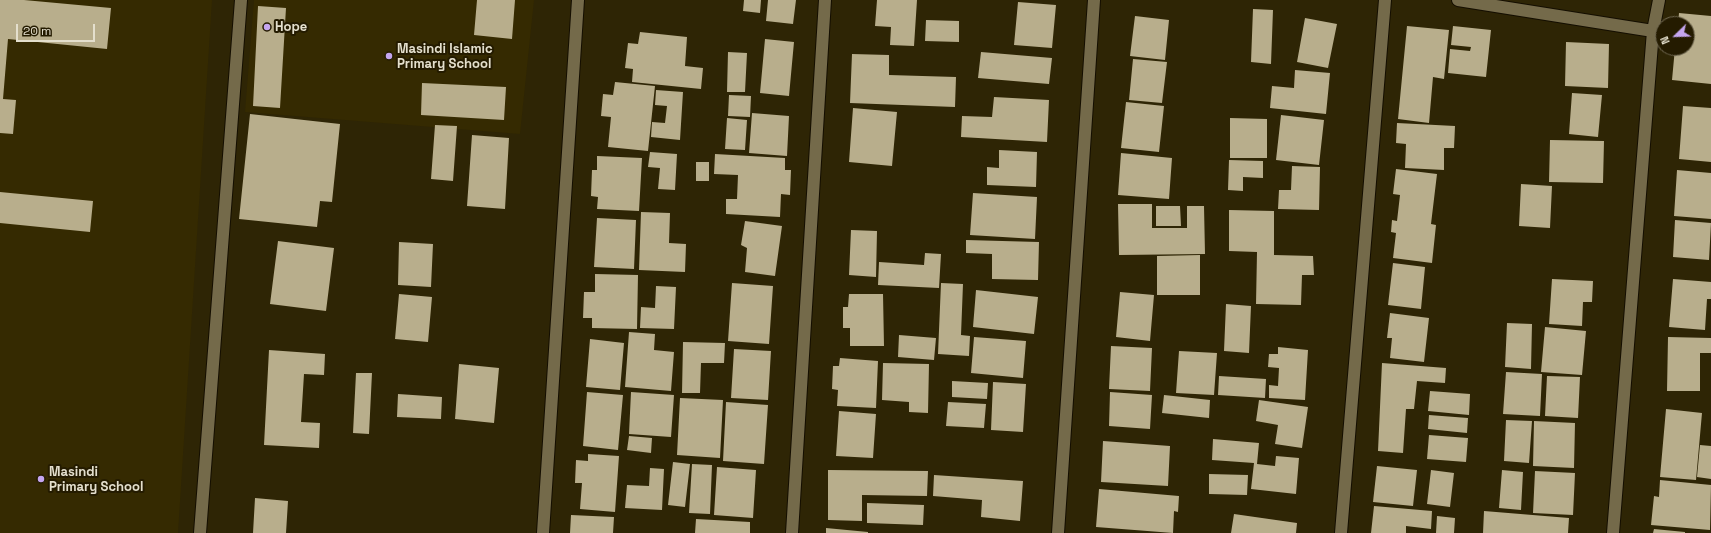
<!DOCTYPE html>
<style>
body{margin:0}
#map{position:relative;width:1711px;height:533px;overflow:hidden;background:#2e2505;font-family:"Space Grotesk",sans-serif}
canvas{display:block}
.north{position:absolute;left:1655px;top:16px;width:40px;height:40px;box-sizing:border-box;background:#241b00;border:1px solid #716952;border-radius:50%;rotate:247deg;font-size:11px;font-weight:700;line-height:16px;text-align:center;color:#e4dfcd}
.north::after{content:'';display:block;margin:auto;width:14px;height:18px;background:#c5a6f0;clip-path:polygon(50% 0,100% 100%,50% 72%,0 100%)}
.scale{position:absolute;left:16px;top:24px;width:79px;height:18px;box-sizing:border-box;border:2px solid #e4dfcd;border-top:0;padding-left:5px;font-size:12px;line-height:14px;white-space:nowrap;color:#e4dfcd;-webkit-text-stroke:3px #241b00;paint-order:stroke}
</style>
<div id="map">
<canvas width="1711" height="533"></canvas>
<div class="north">N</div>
<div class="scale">20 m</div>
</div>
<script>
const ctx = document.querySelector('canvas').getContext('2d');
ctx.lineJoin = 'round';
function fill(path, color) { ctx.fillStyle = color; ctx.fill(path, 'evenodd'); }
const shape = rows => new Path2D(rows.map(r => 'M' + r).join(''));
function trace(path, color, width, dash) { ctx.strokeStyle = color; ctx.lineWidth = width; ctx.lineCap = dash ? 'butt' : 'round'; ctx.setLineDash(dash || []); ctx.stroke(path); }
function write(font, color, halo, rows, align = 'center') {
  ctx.font = font + ' "Space Grotesk",sans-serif'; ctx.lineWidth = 4; ctx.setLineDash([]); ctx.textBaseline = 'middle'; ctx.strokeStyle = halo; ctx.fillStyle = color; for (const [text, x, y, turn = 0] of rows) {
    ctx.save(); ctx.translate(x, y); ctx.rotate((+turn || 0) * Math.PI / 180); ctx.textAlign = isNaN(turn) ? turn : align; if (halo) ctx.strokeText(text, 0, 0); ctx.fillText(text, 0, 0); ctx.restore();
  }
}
const built = shape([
 [0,0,212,0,178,533,0,533],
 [254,0,534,0,520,134,245,112]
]);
const building = shape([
 [0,0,24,0,111,8,107,49,8,39,3,99,16,100,13,134,0,133],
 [477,0,515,0,512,39,474,35],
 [744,0,761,0,760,13,743,11],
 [768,0,796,0,793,24,766,21],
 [877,0,917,0,914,46,890,45,891,27,875,26],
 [1018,2,1056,5,1052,48,1014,45],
 [258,6,286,8,280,108,253,106],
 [1253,9,1273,10,1271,64,1251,62],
 [1679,13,1711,16,1711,84,1672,80,1675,48,1687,48,1687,24,1678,24],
 [1135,16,1169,20,1165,60,1130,56],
 [1305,18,1337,24,1328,68,1297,62],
 [926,20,959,21,959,42,925,41],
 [1407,26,1449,30,1444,79,1433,77,1429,123,1398,119],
 [1453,26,1491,30,1486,77,1448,73,1450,49,1470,51,1471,47,1451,45],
 [640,32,687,37,685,66,703,68,701,89,632,82,633,69,625,68,628,43,638,44],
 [765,39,794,42,789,96,760,93],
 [1566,42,1609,44,1608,88,1565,86],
 [728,52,747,53,745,92,727,92],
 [981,52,1052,58,1049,84,978,78],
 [852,54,889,55,889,75,956,77,955,107,850,103],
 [1133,59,1167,62,1162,103,1129,100],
 [1295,70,1330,73,1326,114,1270,108,1272,86,1294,88],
 [615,82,655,86,648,151,608,147,611,117,601,116,603,94,613,95],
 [422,83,506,87,504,120,421,115],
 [656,90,683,92,680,140,651,137,652,122,665,123,667,106,655,105],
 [1572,93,1602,95,1598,137,1569,134],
 [729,95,751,96,750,117,728,116],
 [994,97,1049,100,1047,142,961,137,962,116,992,117],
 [1126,102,1164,106,1159,152,1121,148],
 [1683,106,1711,108,1711,162,1679,159],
 [853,108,897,112,892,166,849,162],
 [752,113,789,116,787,156,749,153],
 [250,114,340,124,332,202,320,201,317,227,239,219],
 [1281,115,1324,120,1319,165,1276,160],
 [727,118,747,120,745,150,725,149],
 [1230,118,1267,119,1267,158,1230,158],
 [1397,123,1455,126,1454,148,1444,148,1444,170,1405,168,1406,144,1396,143],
 [435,125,457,126,453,181,431,179],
 [472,135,509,138,505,209,467,206],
 [1550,140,1604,141,1603,183,1549,182],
 [999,150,1037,152,1036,187,987,185,987,167,999,168],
 [650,152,677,154,675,190,658,189,660,168,648,167],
 [1121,153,1172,158,1169,199,1118,195],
 [715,154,785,158,785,170,791,170,790,195,781,194,780,217,726,214,726,199,737,199,738,175,714,174],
 [597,156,642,158,639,211,597,209,598,197,591,196,592,170,597,170],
 [1229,160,1263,161,1263,178,1243,177,1243,191,1228,190],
 [696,162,709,162,709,181,696,181],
 [1292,166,1320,167,1319,210,1278,209,1279,190,1291,190],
 [1396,169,1437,174,1431,224,1436,225,1432,263,1393,258,1396,233,1391,232,1392,220,1397,221,1400,195,1393,194],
 [1677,170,1711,173,1711,219,1674,216],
 [1521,184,1552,186,1550,228,1519,226],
 [0,192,93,201,90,232,0,223],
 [973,193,1037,197,1035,239,970,235],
 [1118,204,1152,204,1152,228,1187,228,1187,206,1204,206,1205,254,1119,255],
 [1156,206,1180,206,1181,226,1156,226],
 [1229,210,1274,211,1274,255,1313,256,1314,275,1302,275,1301,305,1256,304,1257,252,1229,251],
 [641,212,670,213,669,243,686,244,685,272,639,270],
 [597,218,636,220,634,269,594,267],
 [1675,220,1711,223,1709,260,1673,257],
 [745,221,782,226,775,276,745,272,747,248,741,245],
 [851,230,877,231,876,277,849,275],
 [966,240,1039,242,1038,280,992,279,992,254,966,253],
 [278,241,334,248,326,311,270,304],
 [399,242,433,244,431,287,398,285],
 [925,253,941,254,939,288,878,285,879,262,924,265],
 [1200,255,1200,295,1157,295,1157,256],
 [1393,263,1425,267,1421,309,1388,305],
 [595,274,638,275,637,329,592,328,592,318,583,318,584,292,595,292],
 [1552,279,1593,281,1592,302,1583,302,1582,326,1549,324],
 [1673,279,1711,282,1711,299,1707,299,1705,330,1669,327],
 [732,283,773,286,769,344,728,341],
 [941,283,963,284,961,335,970,336,969,356,938,354],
 [656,286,676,287,674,329,640,328,641,307,655,308],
 [976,290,1038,297,1034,334,973,327],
 [1120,292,1154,295,1150,341,1116,337],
 [399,294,432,297,428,342,395,339],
 [849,294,883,294,884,346,850,346,850,328,843,328,843,307,848,307],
 [1226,304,1251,306,1249,353,1224,351],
 [1390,313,1429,318,1424,362,1390,358,1392,338,1387,338],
 [1507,323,1532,324,1531,369,1505,367],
 [1545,327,1586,331,1582,375,1541,372],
 [629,332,655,334,654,350,674,352,671,391,625,387],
 [899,335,936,338,934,360,898,357],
 [974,337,1026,341,1023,378,971,373],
 [1668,337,1711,338,1711,353,1700,353,1700,391,1667,391],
 [590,339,624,343,620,390,586,387],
 [683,342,725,343,724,363,701,363,700,393,682,393],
 [1111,346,1152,348,1150,391,1109,389],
 [1278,347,1308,350,1305,400,1269,398,1269,385,1278,386,1279,368,1268,367,1269,354,1278,354],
 [734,349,771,351,768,400,731,398],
 [269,350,325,354,324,375,304,374,301,422,320,423,319,448,264,445],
 [1179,351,1217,353,1214,395,1176,393],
 [840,358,878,361,876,408,837,406,838,390,832,389,833,366,839,366],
 [883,363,929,364,928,413,909,412,909,402,882,400],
 [1382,363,1446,368,1445,383,1417,381,1414,409,1406,409,1403,453,1378,451],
 [459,364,499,368,494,423,455,419],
 [1506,372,1542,374,1540,416,1503,414],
 [356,373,372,373,369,434,353,433],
 [1219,376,1266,379,1265,398,1218,395],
 [1547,376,1580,377,1578,418,1545,416],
 [952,381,988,383,987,399,952,397],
 [993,382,1026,384,1023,432,991,430],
 [1430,391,1470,394,1469,415,1428,411],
 [587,392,623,395,618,450,583,446],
 [631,392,674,395,671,437,629,434],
 [1110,392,1152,395,1150,429,1109,426],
 [398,394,442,397,441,419,397,417],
 [1164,395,1210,400,1209,418,1162,413],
 [680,398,723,400,720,458,677,455],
 [1259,400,1308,407,1302,448,1275,444,1278,425,1256,421],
 [726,402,768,405,764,464,723,461],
 [948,402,986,404,984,428,946,426],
 [1666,409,1702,413,1696,480,1660,477],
 [839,411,876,414,873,458,836,456],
 [1429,415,1468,418,1467,433,1428,429],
 [1506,420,1532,421,1529,463,1504,461],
 [1534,421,1575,423,1574,468,1533,466],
 [1429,435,1468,438,1466,462,1427,459],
 [629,436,652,438,651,453,627,450],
 [1213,439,1259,443,1257,464,1275,466,1276,456,1299,458,1296,494,1251,489,1254,463,1212,460],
 [1103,441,1170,446,1168,486,1101,482],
 [1700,445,1711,446,1711,479,1697,477],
 [588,454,619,456,615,512,580,509,582,483,575,483,576,460,588,461],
 [673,462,690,464,685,507,668,505],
 [692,464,712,465,710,514,689,513],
 [1377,466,1417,470,1413,506,1373,502],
 [717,467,756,470,753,518,714,515],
 [650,468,664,469,662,510,625,508,627,485,649,486],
 [828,470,928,471,927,496,862,495,862,521,828,520],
 [1431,470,1454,473,1450,507,1427,504],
 [1502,470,1523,472,1521,510,1499,508],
 [1535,471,1575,473,1573,515,1533,513],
 [1209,474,1248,475,1247,495,1209,494],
 [934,475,1023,481,1020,521,981,517,982,500,933,496],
 [1660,480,1711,485,1710,530,1651,525,1654,496,1659,497],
 [1099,489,1179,496,1178,512,1174,511,1173,533,1096,527],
 [255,498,288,501,286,533,253,533],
 [867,503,924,505,923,525,867,523],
 [1374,506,1432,511,1431,529,1406,526,1406,533,1371,533],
 [1484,511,1569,518,1568,533,1483,533],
 [1234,514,1297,523,1296,533,1231,533],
 [571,515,614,517,613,533,570,533],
 [1437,516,1455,518,1454,533,1436,533],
 [696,519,750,522,750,533,695,533],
 [826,528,868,532,868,533,826,533],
 [1654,529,1685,532,1685,533,1653,533]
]);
const street = shape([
 [1458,0,1653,31],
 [200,533,241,0],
 [543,533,578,0],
 [792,533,825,0],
 [1058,533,1094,0],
 [1341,533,1385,0],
 [1613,533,1653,31,1659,0]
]);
const markers = [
 [267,27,4,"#c5a6f0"],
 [389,56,4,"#c5a6f0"],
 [41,479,4,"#c5a6f0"]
];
const poiNames = [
 ["Hope",275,27],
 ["Masindi Islamic",397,49],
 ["Primary School",397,64],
 ["Masindi",49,472],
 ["Primary School",49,487]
];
fill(built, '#352a01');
fill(building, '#b8ae8c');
trace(street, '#140e00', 14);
trace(street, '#746a4a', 12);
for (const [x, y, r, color] of markers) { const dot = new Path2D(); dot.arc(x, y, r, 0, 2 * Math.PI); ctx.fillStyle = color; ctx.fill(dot); trace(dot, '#241b00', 1.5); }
write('bold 13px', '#e4dfcd', '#241b00', poiNames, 'left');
</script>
